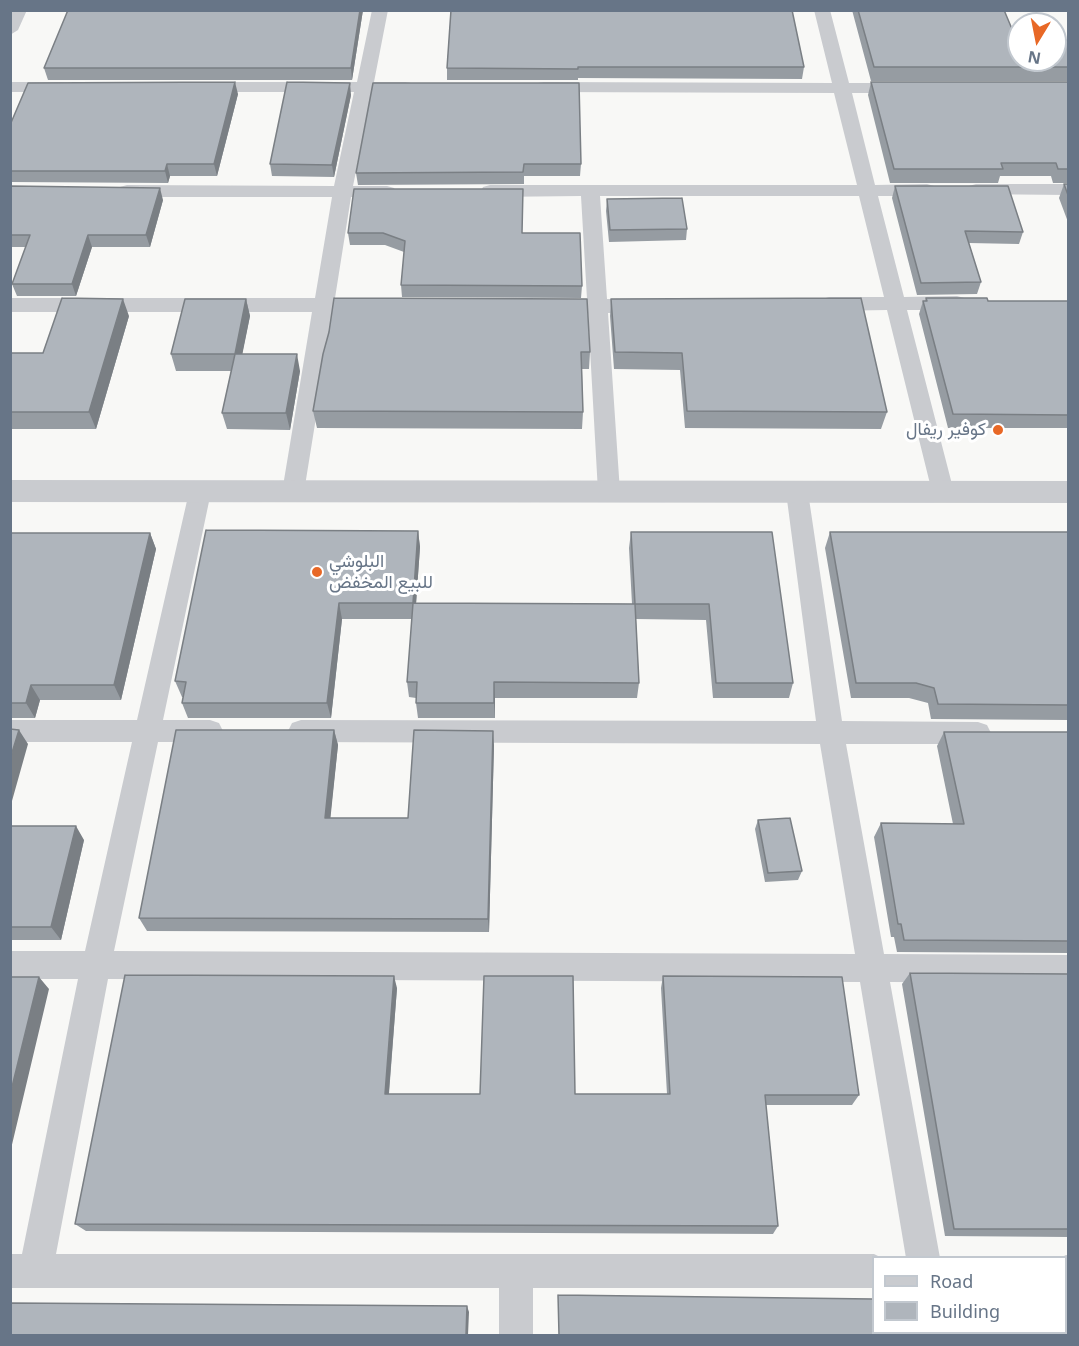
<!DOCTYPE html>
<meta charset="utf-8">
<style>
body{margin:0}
#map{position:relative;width:1079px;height:1346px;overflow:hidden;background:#f8f8f6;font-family:"Noto Sans",sans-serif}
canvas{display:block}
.frame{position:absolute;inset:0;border:12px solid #677587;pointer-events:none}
.legend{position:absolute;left:872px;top:1256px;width:195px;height:78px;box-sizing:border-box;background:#fff;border:2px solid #c2c8cf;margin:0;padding:8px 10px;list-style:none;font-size:18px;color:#677587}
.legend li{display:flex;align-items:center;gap:12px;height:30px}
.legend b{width:30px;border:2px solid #c2c8cf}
.north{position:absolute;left:1007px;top:12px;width:60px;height:60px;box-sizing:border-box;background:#fff;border:2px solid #c2c8cf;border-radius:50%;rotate:190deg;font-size:16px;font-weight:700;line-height:24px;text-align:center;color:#677587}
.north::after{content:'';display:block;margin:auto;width:21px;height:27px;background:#e86826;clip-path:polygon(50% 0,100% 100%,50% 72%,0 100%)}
</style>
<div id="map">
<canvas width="1079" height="1346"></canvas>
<div class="frame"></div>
<ul class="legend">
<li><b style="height:8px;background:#c9cbcf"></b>Road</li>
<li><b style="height:16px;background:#afb5bc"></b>Building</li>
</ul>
<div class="north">N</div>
</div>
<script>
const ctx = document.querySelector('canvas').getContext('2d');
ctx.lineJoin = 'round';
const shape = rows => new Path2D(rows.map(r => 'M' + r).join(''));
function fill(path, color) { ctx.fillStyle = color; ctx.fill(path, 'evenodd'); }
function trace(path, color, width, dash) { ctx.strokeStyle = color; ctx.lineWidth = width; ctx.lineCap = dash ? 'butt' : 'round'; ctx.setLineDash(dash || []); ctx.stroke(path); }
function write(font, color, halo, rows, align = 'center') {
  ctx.font = font + ' "Noto Sans",Vazirmatn,sans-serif'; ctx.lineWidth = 6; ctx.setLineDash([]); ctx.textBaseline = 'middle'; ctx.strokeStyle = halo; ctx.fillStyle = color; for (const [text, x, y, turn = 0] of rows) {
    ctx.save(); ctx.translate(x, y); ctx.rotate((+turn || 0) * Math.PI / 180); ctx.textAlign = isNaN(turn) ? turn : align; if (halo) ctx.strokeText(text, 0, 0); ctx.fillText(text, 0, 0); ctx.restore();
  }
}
const minor = shape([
 [11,10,27,10,18,30,10,35,11,10],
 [372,10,388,10,374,82,405,82,411,83,414,87,411,91,405,92,372,92,353,186,387,186,394,188,396,192,394,196,387,198,351,197,335,298,366,298,373,300,376,305,373,310,366,312,333,312,304,492,301,498,293,500,285,498,282,492,312,312,10,312,10,298,315,298,332,197,127,197,120,195,118,191,120,187,127,185,334,186,354,92,202,92,196,91,193,87,196,83,202,82,357,82,372,10],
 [814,10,830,10,849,83,903,83,909,84,912,88,909,92,903,93,852,93,875,185,927,184,934,186,936,190,934,194,927,196,878,196,904,297,957,296,964,298,967,303,964,308,957,310,907,310,954,492,951,498,943,500,935,498,932,492,887,310,829,311,822,309,819,304,822,299,829,297,884,297,859,196,600,196,607,299,645,299,652,301,655,306,652,311,645,313,608,313,620,492,617,498,609,500,601,498,598,492,588,313,553,313,546,311,543,306,546,301,553,299,587,299,581,196,490,197,483,195,481,191,483,187,490,185,857,185,834,93,544,92,538,91,535,87,538,83,544,82,832,83,814,10],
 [10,82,60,82,66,83,69,87,66,91,60,92,10,92,10,82],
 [976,184,1068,184,1068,195,969,194,967,190,969,186,976,184],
 [200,484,208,486,211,492,163,720,210,720,219,723,223,731,219,739,210,742,158,742,114,951,855,954,820,744,301,742,292,739,288,731,292,723,301,720,816,721,786,492,789,486,797,484,805,486,808,492,842,721,978,722,987,725,991,733,987,741,978,744,846,744,884,954,1068,955,1068,983,890,982,940,1258,906,1258,860,982,108,979,56,1254,874,1254,882,1258,874,1258,874,1288,533,1288,533,1336,499,1336,499,1288,10,1288,10,1254,22,1254,78,979,10,979,10,951,85,951,132,742,10,742,10,720,137,720,189,492,192,486,200,484],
 [1066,1255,1068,1255,1068,1289,1066,1289,1066,1258,1060,1258,1066,1255]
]);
const tertiary = shape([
 [10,480,1068,481,1068,503,10,502,10,480]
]);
const wall = shape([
 [363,10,352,80,48,80,44,68],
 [451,10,804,67,802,79,578,78,578,80,447,80,447,68],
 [852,10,1004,10,1012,29,1068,45,1068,81,871,81],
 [871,82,1068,82,1068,183,1053,183,1051,176,1000,176,998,183,890,183,868,95],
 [373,83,581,164,580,176,524,176,524,184,358,185,356,173],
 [238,94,217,176,170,176,168,183,10,182,10,125],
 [351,95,334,177,272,176,270,164],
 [1064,184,1068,184,1068,222,1059,198],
 [10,186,163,200,150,247,92,247,76,296,17,296,12,284,26,247,10,247],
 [895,186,1023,232,1019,244,969,243,981,282,977,294,917,295,892,198],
 [607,199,687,229,686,240,609,242,606,211],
 [348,233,522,233,582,286,581,298,402,297,401,285,404,252,385,245,350,245],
 [926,298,988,301,1068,301,1068,428,948,428,919,314,923,301,925,301],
 [246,299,250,316,242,354,300,371,290,430,227,429,222,413,231,371,176,371,171,354],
 [611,299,887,412,881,429,685,428,680,370,614,369,610,316],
 [129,316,96,429,10,429,10,353,43,353],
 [590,352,589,369,582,369,583,412,582,429,317,428,313,411,323,354],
 [418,531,420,547,416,603,632,604,629,548,631,532,793,683,789,698,713,698,706,620,636,619,639,683,637,698,495,698,495,718,418,718,416,703,416,698,409,697,407,682,412,619,342,619,331,718,188,718,182,703,183,697,182,697,175,681],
 [830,532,1068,532,1068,720,931,719,928,703,909,698,851,698,825,548],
 [10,533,150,533,156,549,121,700,40,700,35,718,10,718],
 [334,730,338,745,330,818,408,818,494,745,489,932,147,931,139,918],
 [944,732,1068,732,1068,953,897,952,894,937,891,937,874,837,881,823,953,824,937,746],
 [758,820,802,871,798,880,765,882,755,829],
 [10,826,84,840,61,940,10,940],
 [910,973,1068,974,1068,1237,945,1236,902,984],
 [663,976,859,1095,852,1105,766,1105,778,1226,773,1234,86,1231,75,1224,397,988,389,1094,667,1094,661,988]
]);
const shadedWall = shape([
 [360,10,363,10,352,80,351,68],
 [235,82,238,94,217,176,214,164],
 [350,83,351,95,334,177,332,165],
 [167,164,170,176,168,183,165,171],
 [160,188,163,200,150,247,146,235],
 [88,235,92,247,76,296,72,284],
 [123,299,129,316,96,429,89,412],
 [246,299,250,316,239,371,235,354],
 [297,354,300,371,290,430,286,413],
 [418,531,420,547,415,619,413,603],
 [150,533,156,549,121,700,114,685],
 [339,603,342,619,331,718,327,703],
 [494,682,495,698,495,718,494,703],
 [31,685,40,700,35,718,26,703],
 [19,730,28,744,10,808,10,759],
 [334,730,338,745,329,832,325,818],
 [493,731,494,745,489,932,488,919],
 [76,826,84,840,61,940,51,927],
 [394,976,397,988,388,1103,385,1094],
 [39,977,49,989,10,1153,10,1095],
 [467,1306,469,1312,468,1335,466,1335]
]);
const building = shape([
 [68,10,360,10,351,68,44,68,68,10],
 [451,10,792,10,804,67,578,67,578,69,447,68,451,10],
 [858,10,1004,10,1012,29,1019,29,1019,60,1055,60,1055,29,1061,29,1068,45,1068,67,874,67,858,10],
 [235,82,214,164,167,164,165,171,10,171,10,125,28,83,235,82],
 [287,82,350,83,332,165,270,164,287,82],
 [871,82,1068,82,1068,169,1058,169,1056,163,1001,163,1003,169,894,169,871,82],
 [373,83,579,83,581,164,524,164,523,172,356,173,373,83],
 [1064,184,1068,184,1068,195,1064,184],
 [10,186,160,188,146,235,88,235,72,284,12,284,30,235,10,235,10,186],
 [895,186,1008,186,1023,232,965,231,981,282,921,283,895,186],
 [354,189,523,189,522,233,580,233,582,286,401,285,405,241,383,233,348,233,354,189],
 [682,198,687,229,610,230,607,199,682,198],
 [62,298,123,299,89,412,10,412,10,353,43,353,62,298],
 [334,298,587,299,590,352,581,352,583,412,313,411,323,354,329,332,334,298],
 [861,298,887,412,687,411,682,353,615,352,611,299,861,298],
 [926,298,987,298,988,301,1068,301,1068,415,953,414,923,301,927,301,926,298],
 [185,299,246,299,235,354,171,354,185,299],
 [235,354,297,354,286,413,222,413,235,354],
 [206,530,418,531,413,603,339,603,327,703,182,703,186,682,175,681,206,530],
 [631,532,772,532,793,683,716,683,709,604,635,604,631,532],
 [830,532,1068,532,1068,705,938,704,934,688,916,683,856,683,830,532],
 [10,533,150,533,114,685,31,685,26,703,10,703,10,533],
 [413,603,635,604,639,683,494,682,494,703,416,703,417,682,407,682,413,603],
 [10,729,19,730,10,759,10,729],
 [176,730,334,730,325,818,408,818,414,730,493,731,488,919,139,918,176,730],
 [944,732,1068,732,1068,941,904,940,901,924,898,924,881,823,964,824,944,732],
 [790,818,802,871,768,873,758,820,790,818],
 [10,826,76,826,51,927,10,927,10,826],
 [910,973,1068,974,1068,1229,954,1229,910,973],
 [125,975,394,976,385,1094,480,1094,484,976,573,976,575,1094,670,1094,663,976,842,977,859,1095,765,1095,778,1226,75,1224,125,975],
 [10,977,39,977,10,1095,10,977],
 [558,1295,873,1299,873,1332,1065,1332,1065,1301,1068,1301,1068,1335,559,1335,558,1295],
 [10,1303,467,1306,466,1335,10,1335,10,1303]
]);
const markers = [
 [998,430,6,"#e86826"],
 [317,572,6,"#e86826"]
];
const poiNames = [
 ["كوفير ريفال",986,430],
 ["البلوشي",329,562,"left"],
 ["للبيع المخفض",329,583,"left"]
];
fill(minor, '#c9cbcf');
fill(tertiary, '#c9cbcf');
fill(wall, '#969ca2');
fill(shadedWall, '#7a7f84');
fill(building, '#afb5bc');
trace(building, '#7a7f84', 1.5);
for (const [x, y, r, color] of markers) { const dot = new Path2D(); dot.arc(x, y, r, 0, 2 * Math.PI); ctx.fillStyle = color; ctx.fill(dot); trace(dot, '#fff', 2); }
write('18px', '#677587', '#fff', poiNames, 'right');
</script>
